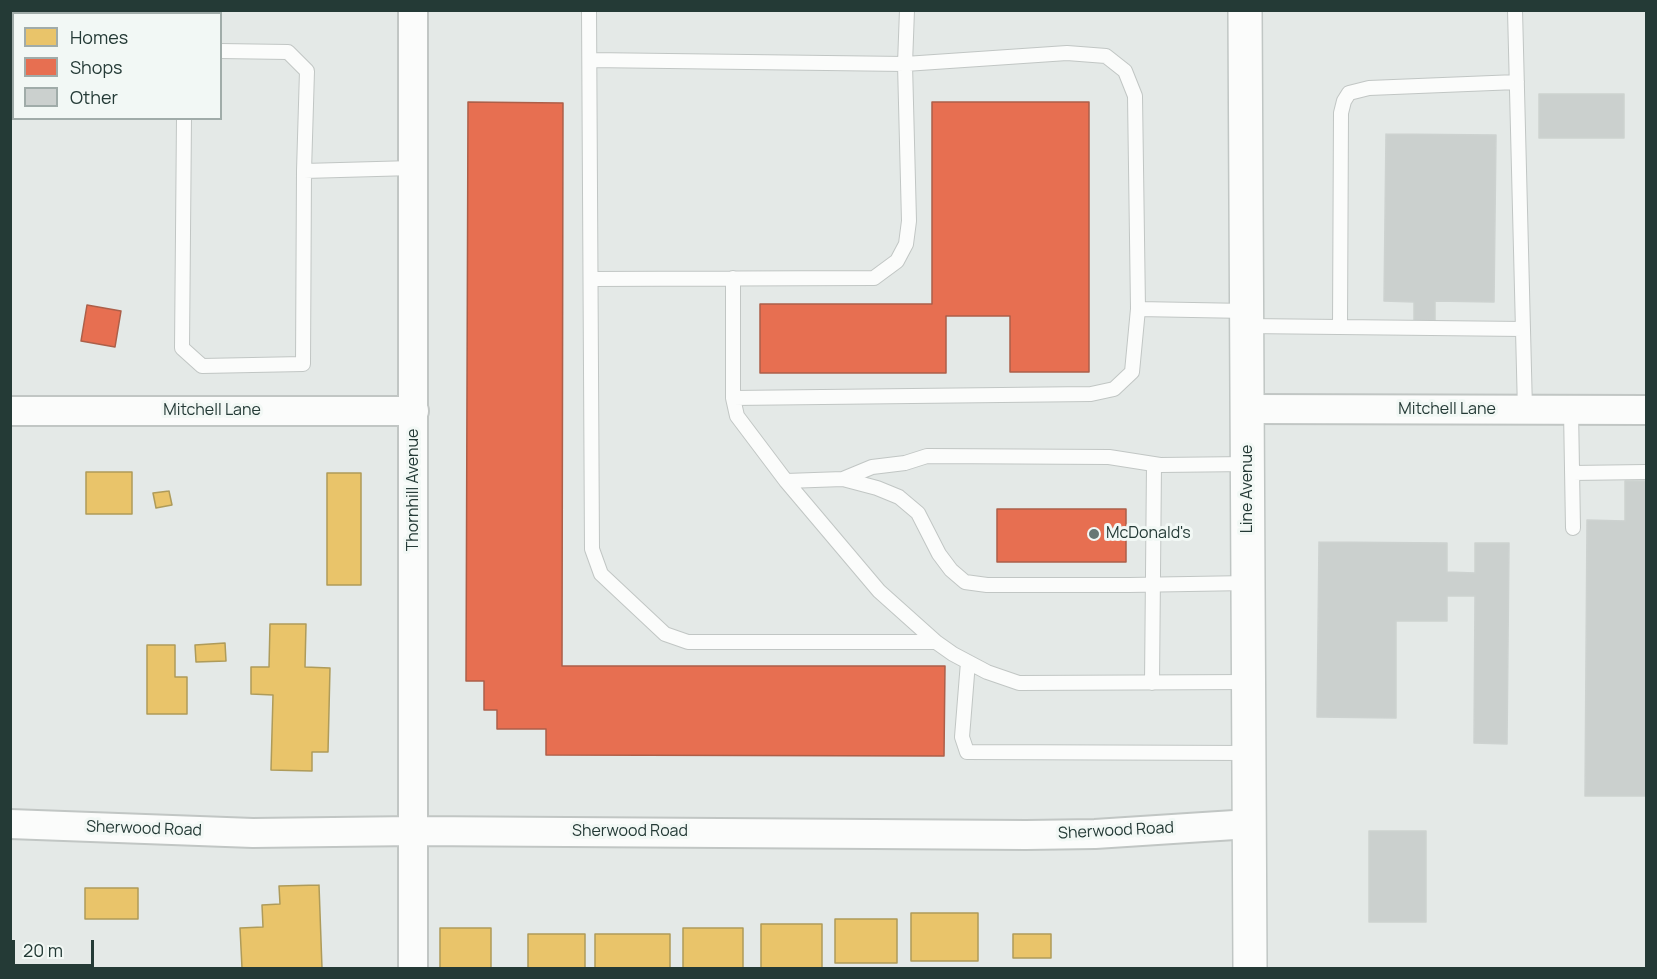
<!DOCTYPE html>
<style>
body{margin:0}
#map{position:relative;width:1657px;height:979px;overflow:hidden;background:#e4e9e7;font-family:Manrope,sans-serif}
canvas{display:block}
.frame{position:absolute;inset:0;border:12px solid #243a36;pointer-events:none}
.legend{position:absolute;left:12px;top:12px;width:210px;height:108px;box-sizing:border-box;background:#f2f8f5;border:2px solid #a0aca9;margin:0;padding:8px 10px;list-style:none;font-size:18px;color:#243a36}
.legend li{display:flex;align-items:center;gap:12px;height:30px}
.legend b{width:30px;border:2px solid #a0aca9}
.scale{position:absolute;left:12px;top:940px;width:82px;height:27px;box-sizing:border-box;border:3px solid #243a36;border-top:0;padding-left:8px;font-size:18px;line-height:21px;white-space:nowrap;color:#243a36;-webkit-text-stroke:4px #f2f8f5;paint-order:stroke}
</style>
<div id="map">
<canvas width="1657" height="979"></canvas>
<div class="frame"></div>
<ul class="legend">
<li><b style="height:16px;background:#e9c46a"></b>Homes</li>
<li><b style="height:16px;background:#e76f51"></b>Shops</li>
<li><b style="height:16px;background:#cbd0ce"></b>Other</li>
</ul>
<div class="scale">20 m</div>
</div>
<script>
const ctx = document.querySelector('canvas').getContext('2d');
ctx.lineJoin = 'round';
function fill(path, color) { ctx.fillStyle = color; ctx.fill(path, 'evenodd'); }
const shape = rows => new Path2D(rows.map(r => 'M' + r).join(''));
function trace(path, color, width, dash) { ctx.strokeStyle = color; ctx.lineWidth = width; ctx.lineCap = dash ? 'butt' : 'round'; ctx.setLineDash(dash || []); ctx.stroke(path); }
function write(font, color, halo, rows, align = 'center') {
  ctx.font = font + ' Manrope,sans-serif'; ctx.lineWidth = 6; ctx.setLineDash([]); ctx.textBaseline = 'middle'; ctx.strokeStyle = halo; ctx.fillStyle = color; for (const [text, x, y, turn = 0] of rows) {
    ctx.save(); ctx.translate(x, y); ctx.rotate((+turn || 0) * Math.PI / 180); ctx.textAlign = isNaN(turn) ? turn : align; if (halo) ctx.strokeText(text, 0, 0); ctx.fillText(text, 0, 0); ctx.restore();
  }
}
const homes = shape([
 [86,472,132,472,132,514,86,514,86,472],
 [327,473,361,473,361,585,327,585,327,473],
 [169,491,172,505,156,508,153,493,169,491],
 [270,624,306,624,305,667,330,668,328,752,312,752,312,771,271,770,273,695,251,694,251,667,269,667,270,624],
 [225,643,226,661,196,662,195,645,225,643],
 [147,645,175,645,175,677,187,677,187,714,147,714,147,645],
 [319,885,322,968,242,968,240,928,263,927,262,905,280,904,279,886,319,885],
 [85,888,138,888,138,919,85,919,85,888],
 [911,913,978,913,978,961,911,961,911,913],
 [835,919,897,919,897,963,835,963,835,919],
 [761,924,822,924,822,968,761,968,761,924],
 [440,928,491,928,491,968,440,968,440,928],
 [683,928,743,928,743,968,683,968,683,928],
 [528,934,585,934,585,968,528,968,528,934],
 [595,934,670,934,670,968,595,968,595,934],
 [1013,934,1051,934,1051,958,1013,958,1013,934]
]);
const shops = shape([
 [468,102,563,103,562,666,945,666,944,756,546,755,546,729,497,729,497,710,484,710,484,681,466,681,468,102],
 [932,102,1089,102,1089,372,1010,372,1010,316,946,316,946,373,760,373,760,304,932,304,932,102],
 [87,305,121,311,115,347,81,341,87,305],
 [997,509,1126,509,1126,562,997,562,997,509]
]);
const building = shape([
 [1539,94,1624,94,1624,138,1539,138,1539,94],
 [1386,134,1496,135,1494,302,1435,301,1435,324,1414,323,1414,302,1384,301,1386,134],
 [1625,481,1646,481,1646,796,1585,796,1587,520,1625,521,1625,481],
 [1319,542,1447,543,1447,572,1475,573,1475,543,1509,543,1507,744,1474,743,1475,596,1447,596,1447,621,1396,621,1396,718,1317,717,1319,542],
 [1369,831,1426,831,1426,922,1369,922,1369,831]
]);
const service = shape([
 [589,10,592,549,601,574,665,634,688,642,936,642,953,654,987,672,1019,683,1249,682],
 [1515,10,1525,410],
 [590,60,905,64,907,10],
 [184,118,182,348,202,366,303,364,304,171,307,71,288,52,220,51],
 [304,171,413,168],
 [733,278,733,398,737,416,786,481,879,591,936,642],
 [591,279,874,278,897,261,906,244,909,221,905,64,1067,53,1106,56,1125,71,1135,96,1138,309,1247,311],
 [1247,326,1523,329],
 [1340,327,1341,113,1344,101,1349,93,1369,88,1517,82],
 [733,398,1091,394,1114,389,1132,372,1138,309],
 [1571,410,1573,528],
 [1572,473,1646,472],
 [843,479,872,467,905,463,927,456,1109,457,1160,465,1248,464],
 [786,481,843,479,877,488,899,497,918,513,939,554,951,570,965,582,987,585,1129,585,1249,583],
 [968,662,962,737,967,752,1249,753],
 [1152,683,1154,464]
]);
const minor = shape([
 [1248,409,1646,410],
 [10,411,414,411],
 [10,824,253,833,414,831,1026,835,1095,834,1250,824],
 [413,968,413,10]
]);
const secondary = shape([
 [1245,10,1250,968]
]);
const markers = [
 [1094,534,6,"#677774"]
];
const streetNames = [
 ["Mitchell Lane",1447,410],
 ["Mitchell Lane",212,411],
 ["Line Avenue",1248,489,-90],
 ["Thornhill Avenue",414,490,-90],
 ["Sherwood Road",144,829,2],
 ["Sherwood Road",1116,831,-3],
 ["Sherwood Road",630,832]
];
const poiNames = [
 ["McDonald's",1106,534]
];
fill(homes, '#e9c46a');
trace(homes, '#ae9b5a', 1.5);
fill(shops, '#e76f51');
trace(shops, '#ac5f49', 1.5);
fill(building, '#cbd0ce');
trace(building, '#cdd2d0', 1.5);
trace(service, '#c1c6c4', 16);
trace(minor, '#c1c6c4', 32);
trace(secondary, '#c0c6c4', 36);
trace(service, '#fbfcfb', 14);
trace(minor, '#fbfcfb', 28);
trace(secondary, '#fbfcfb', 33);
for (const [x, y, r, color] of markers) { const dot = new Path2D(); dot.arc(x, y, r, 0, 2 * Math.PI); ctx.fillStyle = color; ctx.fill(dot); trace(dot, '#f2f8f5', 2); }
write('16px', '#243a36', '#f2f8f5', streetNames);
write('16px', '#243a36', '#f2f8f5', poiNames, 'left');
</script>
